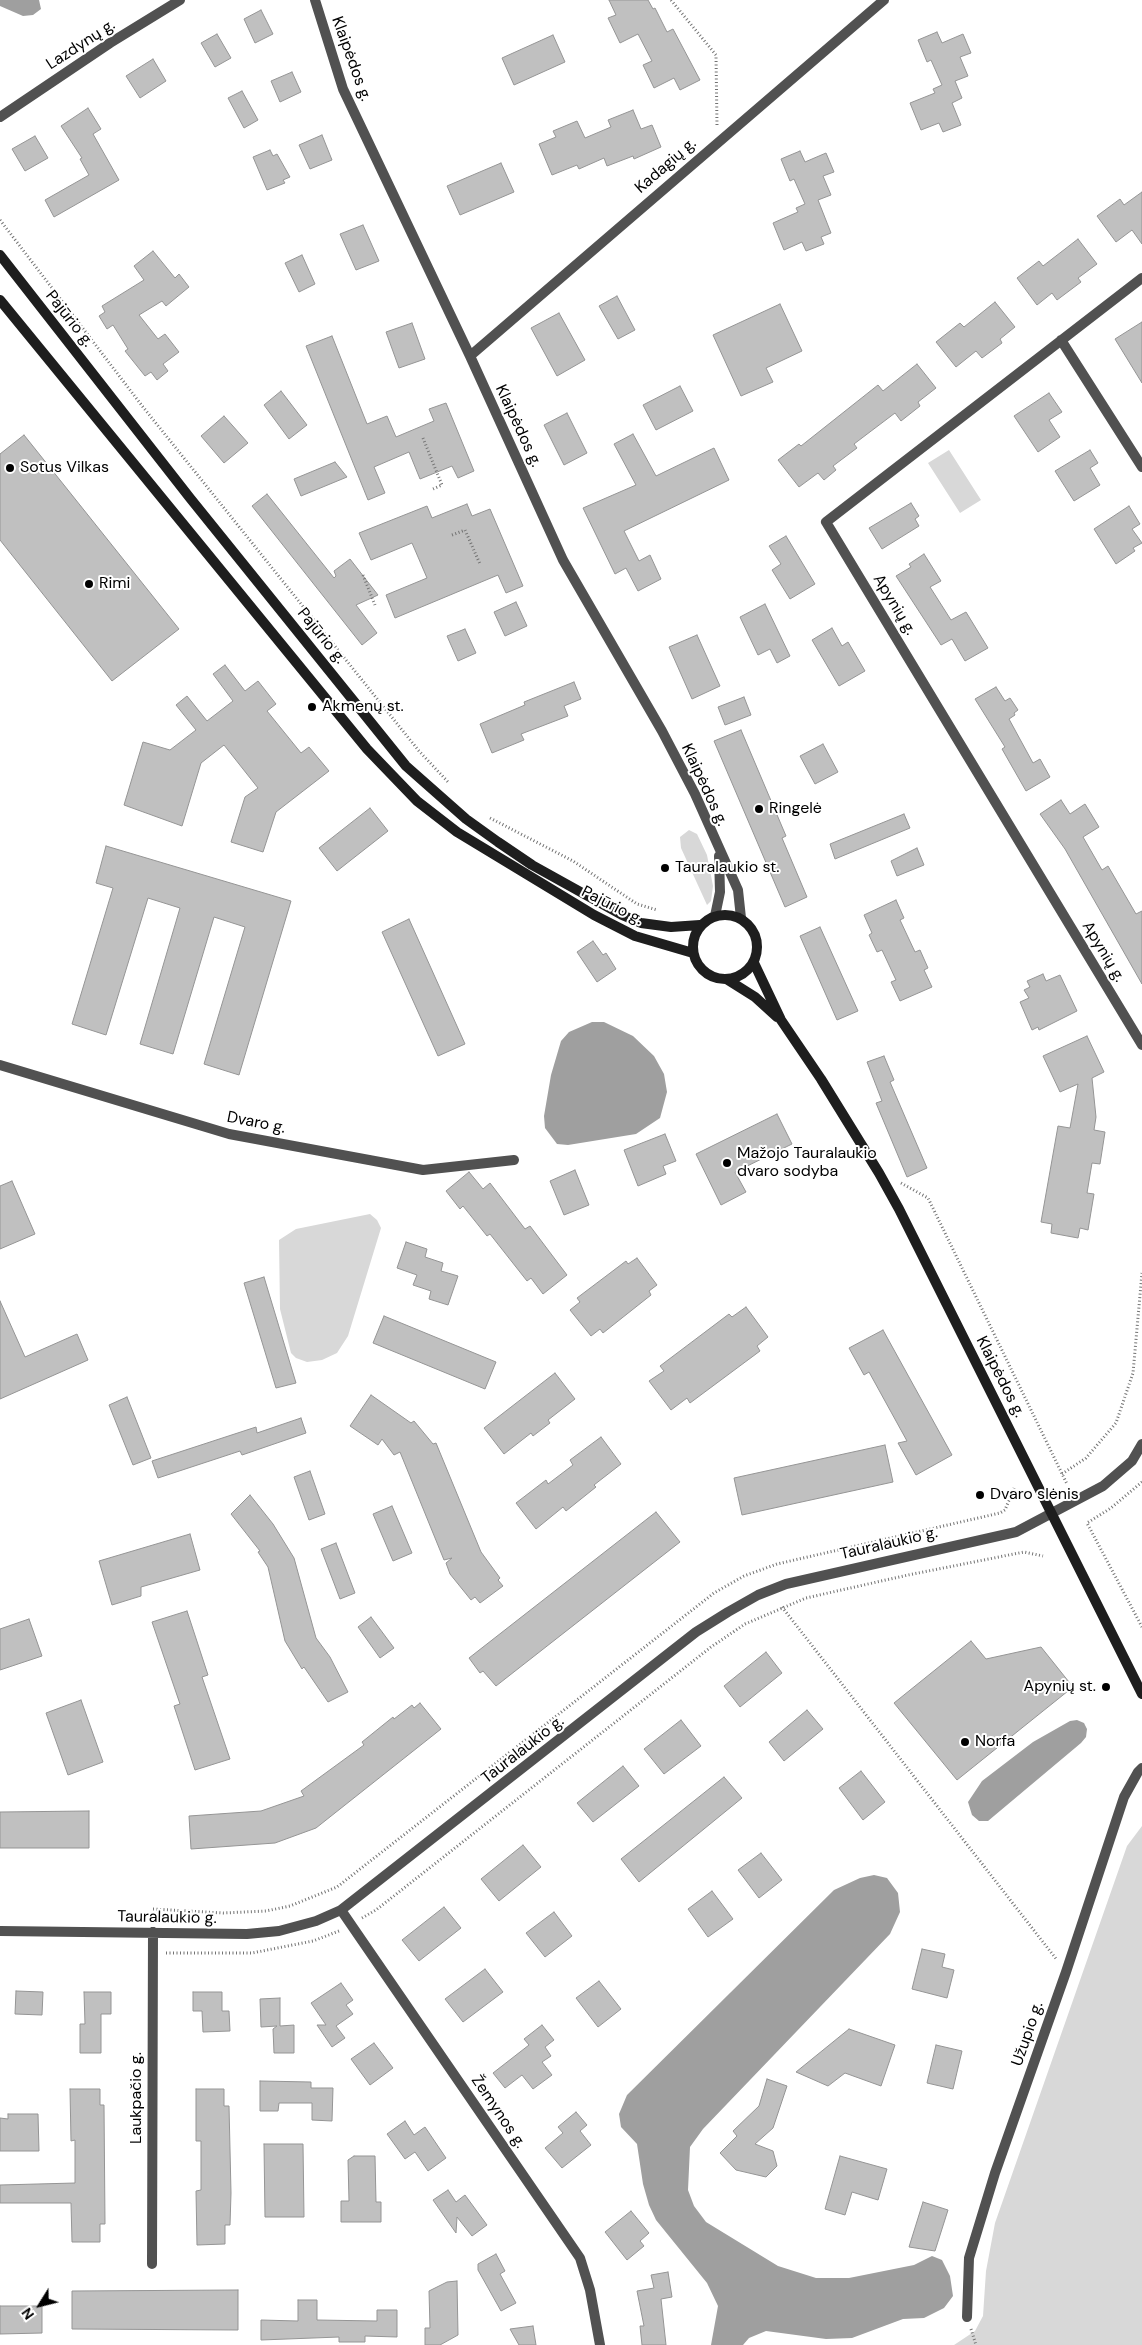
<!DOCTYPE html>
<meta charset="utf-8">
<style>
body{margin:0}
#map{position:relative;width:1142px;height:2345px;overflow:hidden;background:#fff;font-family:"DM Sans",sans-serif}
canvas{display:block}
.north{position:absolute;left:15px;top:2280px;width:50px;height:50px;-webkit-text-stroke:4px #fff;paint-order:stroke;rotate:234deg;font-size:14px;font-weight:700;line-height:20px;text-align:center;color:#000}
.north::after{content:'';display:block;margin:auto;width:18px;height:22px;background:#000;clip-path:polygon(50% 0,100% 100%,50% 72%,0 100%)}
</style>
<div id="map">
<canvas width="1142" height="2345"></canvas>
<div class="north">N</div>
</div>
<script>
const ctx = document.querySelector('canvas').getContext('2d');
ctx.lineJoin = 'round';
function fill(path, color) { ctx.fillStyle = color; ctx.fill(path, 'evenodd'); }
const shape = rows => new Path2D(rows.map(r => 'M' + r).join(''));
function trace(path, color, width, dash) { ctx.strokeStyle = color; ctx.lineWidth = width; ctx.lineCap = dash ? 'butt' : 'round'; ctx.setLineDash(dash || []); ctx.stroke(path); }
function write(font, color, halo, rows, align = 'center') {
  ctx.font = font + ' "DM Sans",sans-serif'; ctx.lineWidth = 4; ctx.setLineDash([]); ctx.textBaseline = 'middle'; ctx.strokeStyle = halo; ctx.fillStyle = color; for (const [text, x, y, turn = 0] of rows) {
    ctx.save(); ctx.translate(x, y); ctx.rotate((+turn || 0) * Math.PI / 180); ctx.textAlign = isNaN(turn) ? turn : align; if (halo) ctx.strokeText(text, 0, 0); ctx.fillText(text, 0, 0); ctx.restore();
  }
}
const green = shape([
 [949,450,981,500,960,513,928,463],
 [689,830,697,834,707,855,713,886,711,901,707,905,681,848,680,837],
 [370,1214,377,1220,381,1228,348,1336,337,1353,322,1360,307,1362,296,1358,291,1353,280,1309,279,1240,296,1229],
 [1142,1826,1142,2345,954,2345,975,2331,983,2316,986,2271,995,2223,1127,1846]
]);
const water = shape([
 [0,0,39,0,41,9,33,15,23,16,0,6],
 [592,1022,604,1022,633,1036,654,1056,664,1074,667,1092,660,1118,636,1134,568,1145,557,1144,545,1128,544,1116,551,1075,561,1041,569,1032],
 [1077,1720,1084,1723,1087,1729,1086,1737,1081,1743,988,1821,979,1821,972,1815,968,1802,982,1781,1033,1742,1070,1721],
 [874,1875,887,1878,898,1893,900,1912,890,1934,703,2129,690,2147,688,2190,694,2206,706,2222,778,2266,816,2278,849,2278,914,2265,932,2256,942,2260,950,2276,953,2296,944,2308,924,2318,903,2319,852,2338,826,2339,766,2331,749,2338,743,2345,711,2345,718,2306,707,2283,656,2220,649,2205,643,2184,637,2144,621,2127,619,2114,627,2095,834,1890,860,1878]
]);
const building = shape([
 [609,0,648,0,653,9,655,8,667,32,673,29,700,80,680,90,674,78,654,88,643,65,652,61,638,34,620,43,608,18,616,15,609,0],
 [261,10,273,34,255,43,244,19,261,10],
 [937,32,942,43,963,34,971,53,960,57,968,76,955,81,962,98,952,103,961,125,943,132,939,123,921,130,910,103,935,93,933,89,942,85,931,60,927,62,918,40,937,32],
 [217,34,231,58,215,67,201,43,217,34],
 [553,35,565,62,514,85,502,58,553,35],
 [153,59,166,81,140,98,126,76,153,59],
 [292,72,301,92,280,102,271,81,292,72],
 [242,91,258,120,244,128,228,98,242,91],
 [88,108,101,129,93,134,119,180,54,217,45,200,89,175,80,159,82,158,61,126,88,108],
 [633,110,641,129,652,125,661,147,634,159,633,156,607,166,604,158,579,169,577,165,552,175,539,144,556,137,553,131,577,121,585,138,611,127,608,120,633,110],
 [322,135,332,160,310,169,299,145,322,135],
 [35,136,48,158,25,171,12,149,35,136],
 [270,150,273,156,277,154,290,177,283,180,285,183,267,190,253,157,270,150],
 [800,151,805,162,826,153,834,172,823,176,831,195,818,200,831,233,821,237,824,244,806,251,802,242,784,250,773,223,798,212,796,208,805,204,794,179,790,181,781,159,800,151],
 [501,163,514,192,460,215,447,186,501,163],
 [1142,192,1142,244,1132,230,1116,242,1097,216,1120,199,1124,205,1142,192],
 [363,225,379,261,356,270,340,234,363,225],
 [1078,239,1097,264,1078,278,1081,282,1057,300,1052,293,1037,305,1017,278,1039,261,1043,266,1078,239],
 [153,251,175,278,179,274,189,287,166,306,162,301,139,315,158,339,165,334,179,352,163,364,168,371,157,380,151,372,145,376,125,351,128,349,113,325,107,329,99,316,105,312,102,306,144,280,134,266,153,251],
 [302,255,315,284,299,292,285,263,302,255],
 [617,296,635,330,618,339,599,306,617,296],
 [995,302,1015,327,1000,339,1002,343,982,358,976,351,956,367,936,342,960,323,964,327,995,302],
 [780,304,802,351,766,368,773,382,741,396,713,335,780,304],
 [559,313,585,360,557,376,531,328,559,313],
 [1142,322,1142,383,1115,339,1142,322],
 [412,323,425,359,399,368,386,332,412,323],
 [332,336,367,424,387,416,396,437,434,421,429,409,446,403,474,471,458,478,452,466,420,479,409,452,374,467,385,493,368,500,306,346,332,336],
 [917,364,936,388,918,402,920,406,901,421,895,413,854,444,857,448,833,466,836,470,824,480,818,473,799,487,778,460,799,444,801,446,878,385,883,391,917,364],
 [680,386,693,411,656,430,643,405,680,386],
 [281,391,307,425,289,439,264,405,281,391],
 [1049,393,1062,412,1049,420,1060,437,1038,452,1014,416,1049,393],
 [567,413,587,453,564,465,544,425,567,413],
 [224,416,248,443,224,463,201,436,224,416],
 [633,434,656,476,714,448,729,480,624,531,639,561,650,555,661,579,638,591,626,568,615,574,583,508,636,485,614,444,633,434],
 [24,435,179,629,112,681,0,540,0,454,24,435],
 [1090,450,1098,463,1090,468,1100,485,1074,501,1055,471,1090,450],
 [335,462,347,477,301,496,294,479,335,462],
 [267,494,334,578,336,576,334,571,350,559,378,595,356,605,377,633,362,645,252,506,267,494],
 [911,503,919,516,915,519,919,526,882,549,869,528,911,503],
 [467,504,472,516,490,509,523,586,506,593,498,575,395,618,386,595,427,578,412,543,371,560,359,533,427,506,432,518,467,504],
 [1129,506,1140,524,1132,529,1142,543,1133,548,1135,551,1116,564,1094,529,1129,506],
 [786,536,815,584,790,599,772,570,781,564,769,546,786,536],
 [924,554,941,581,930,587,951,620,966,612,988,648,965,661,952,639,941,645,896,576,911,567,909,564,924,554],
 [516,602,527,626,505,636,494,612,516,602],
 [765,604,790,656,777,663,770,649,758,655,740,617,765,604],
 [832,628,842,646,848,642,865,671,839,686,812,640,832,628],
 [465,629,476,653,458,661,447,636,465,629],
 [697,635,720,686,692,699,669,647,697,635],
 [225,665,245,691,258,681,276,704,267,711,301,753,309,747,329,771,276,812,263,852,231,842,245,797,258,788,224,745,201,763,182,826,124,805,143,742,170,750,196,730,176,705,187,696,207,721,233,701,213,674,225,665],
 [574,682,581,699,564,706,568,716,521,734,524,740,492,753,480,724,525,705,524,702,574,682],
 [996,687,1005,701,1010,698,1018,710,1014,713,1015,715,1009,719,1033,763,1040,759,1050,777,1026,791,1002,749,1005,747,975,699,996,687],
 [744,697,751,715,725,725,718,707,744,697],
 [741,730,786,836,782,838,807,897,785,907,714,741,741,730],
 [823,744,838,772,815,784,800,756,823,744],
 [1061,800,1070,814,1085,804,1099,827,1083,837,1102,870,1108,866,1136,914,1142,911,1142,984,1065,849,1040,814,1061,800],
 [370,808,388,831,337,871,319,848,370,808],
 [904,814,910,828,835,859,830,844,904,814],
 [106,846,291,901,239,1075,204,1064,245,927,214,917,173,1054,140,1044,180,908,148,898,106,1035,72,1024,113,888,96,883,106,846],
 [917,848,924,865,897,876,891,861,917,848],
 [896,900,904,918,900,920,915,952,920,950,928,968,924,970,932,987,900,1001,891,982,896,980,882,950,877,952,869,935,872,933,864,915,896,900],
 [409,919,465,1044,438,1056,382,932,409,919],
 [820,927,858,1011,837,1020,800,936,820,927],
 [593,941,603,955,606,953,616,969,597,982,577,952,593,941],
 [1043,974,1046,981,1060,975,1077,1011,1039,1030,1038,1027,1032,1030,1020,1002,1029,998,1024,990,1030,987,1027,981,1043,974],
 [1087,1036,1104,1072,1092,1078,1096,1117,1094,1130,1105,1132,1100,1164,1092,1163,1087,1193,1094,1194,1088,1230,1080,1228,1078,1238,1051,1233,1052,1224,1041,1222,1058,1126,1070,1128,1078,1084,1060,1092,1043,1056,1087,1036],
 [884,1056,894,1080,890,1082,927,1168,907,1177,876,1103,882,1101,867,1062,884,1056],
 [777,1114,792,1144,735,1172,746,1192,721,1205,696,1154,777,1114],
 [665,1134,676,1161,663,1166,666,1174,638,1186,624,1150,665,1134],
 [575,1170,589,1205,564,1215,550,1181,575,1170],
 [469,1172,483,1189,490,1183,525,1229,530,1226,567,1275,543,1294,531,1278,527,1281,490,1234,487,1236,463,1206,460,1209,446,1191,469,1172],
 [12,1181,35,1234,0,1249,0,1186,12,1181],
 [406,1242,427,1249,425,1257,443,1263,441,1271,458,1276,448,1305,429,1299,431,1291,413,1285,417,1275,397,1268,406,1242],
 [637,1258,657,1285,649,1291,651,1295,603,1333,600,1329,591,1336,570,1310,580,1302,577,1298,626,1261,628,1264,637,1258],
 [264,1277,296,1383,276,1388,244,1283,264,1277],
 [0,1301,25,1357,77,1334,88,1360,0,1399,0,1301],
 [746,1307,768,1337,757,1346,760,1351,690,1403,687,1398,671,1410,649,1381,664,1371,660,1366,729,1314,732,1317,746,1307],
 [384,1316,496,1362,485,1389,373,1343,384,1316],
 [883,1330,952,1455,916,1475,898,1443,907,1441,869,1372,864,1375,849,1348,883,1330],
 [555,1373,575,1399,548,1420,550,1423,533,1436,531,1433,504,1454,484,1428,555,1373],
 [371,1395,411,1423,414,1421,433,1444,436,1443,481,1552,500,1578,498,1580,503,1586,480,1603,475,1597,471,1600,450,1574,446,1563,452,1558,444,1560,400,1452,394,1455,382,1439,378,1445,350,1426,371,1395],
 [127,1397,151,1458,133,1465,109,1405,127,1397],
 [301,1418,306,1433,242,1455,240,1451,158,1478,152,1461,256,1427,257,1433,301,1418],
 [601,1437,621,1464,594,1485,596,1487,566,1511,563,1507,536,1529,516,1503,546,1480,548,1484,573,1465,570,1460,601,1437],
 [885,1445,893,1482,742,1515,734,1478,885,1445],
 [310,1471,325,1514,309,1520,294,1477,310,1471],
 [250,1495,273,1524,294,1558,316,1638,330,1657,348,1692,328,1702,304,1667,302,1669,285,1641,268,1567,258,1552,260,1551,231,1514,250,1495],
 [392,1506,412,1553,393,1561,373,1514,392,1506],
 [656,1512,680,1542,496,1686,483,1671,480,1673,469,1658,656,1512],
 [190,1534,200,1570,141,1587,141,1596,112,1605,99,1561,190,1534],
 [336,1543,355,1593,340,1599,321,1549,336,1543],
 [187,1611,208,1675,202,1677,230,1759,195,1770,174,1706,180,1704,152,1622,187,1611],
 [371,1617,394,1648,380,1658,358,1627,371,1617],
 [29,1619,42,1656,0,1670,0,1629,29,1619],
 [971,1641,986,1659,1041,1647,1073,1687,957,1780,894,1703,971,1641],
 [766,1652,782,1673,740,1707,724,1686,766,1652],
 [81,1700,103,1762,68,1775,46,1713,81,1700],
 [420,1703,441,1729,316,1828,275,1843,191,1849,189,1816,261,1811,304,1796,301,1791,364,1745,362,1742,393,1717,394,1719,412,1705,414,1708,420,1703],
 [807,1710,823,1729,784,1761,769,1742,807,1710],
 [681,1720,701,1746,664,1774,644,1749,681,1720],
 [623,1766,639,1786,593,1822,577,1803,623,1766],
 [861,1771,885,1802,863,1820,839,1788,861,1771],
 [724,1777,742,1798,639,1882,621,1859,724,1777],
 [89,1811,89,1848,0,1848,0,1812,89,1811],
 [523,1845,541,1867,499,1901,481,1879,523,1845],
 [761,1853,782,1880,759,1898,738,1870,761,1853],
 [712,1891,733,1919,708,1937,688,1909,712,1891],
 [444,1907,461,1928,419,1961,402,1940,444,1907],
 [554,1912,572,1936,545,1957,526,1933,554,1912],
 [922,1949,945,1954,942,1967,954,1970,947,1998,912,1989,922,1949],
 [485,1969,503,1992,463,2022,445,1999,485,1969],
 [599,1981,621,2009,598,2027,576,1998,599,1981],
 [341,1983,353,2000,346,2005,353,2014,336,2026,345,2038,332,2047,317,2025,326,2025,311,2003,341,1983],
 [16,1991,43,1992,42,2015,15,2014,16,1991],
 [84,1992,111,1992,111,2014,101,2014,101,2053,80,2053,80,2024,85,2024,84,1992],
 [193,1992,222,1992,222,2011,229,2011,230,2031,203,2032,202,2011,193,2011,193,1992],
 [280,1998,280,2026,294,2025,294,2053,274,2053,273,2029,277,2026,261,2027,260,1999,280,1998],
 [542,2025,554,2040,545,2047,551,2056,542,2062,552,2075,533,2089,522,2075,505,2088,493,2073,529,2045,524,2039,542,2025],
 [849,2029,895,2045,881,2086,845,2073,828,2086,796,2072,849,2029],
 [374,2043,393,2068,370,2085,351,2059,374,2043],
 [936,2045,962,2051,953,2089,927,2083,936,2045],
 [767,2079,787,2086,773,2128,755,2144,773,2151,777,2166,766,2177,736,2170,720,2153,737,2136,733,2131,759,2106,767,2079],
 [260,2081,311,2082,311,2088,333,2088,332,2121,312,2120,312,2103,279,2103,278,2111,260,2111,260,2081],
 [70,2089,100,2089,100,2105,104,2105,105,2224,100,2224,100,2242,72,2242,71,2203,0,2203,0,2185,75,2183,75,2140,71,2141,70,2089],
 [196,2089,224,2089,224,2106,229,2106,231,2193,230,2225,225,2225,225,2244,197,2245,196,2191,201,2190,201,2141,196,2141,196,2089],
 [576,2112,587,2125,580,2131,591,2145,562,2168,545,2148,563,2133,558,2127,576,2112],
 [8,2114,38,2114,39,2151,0,2151,0,2118,8,2119,8,2114],
 [405,2121,414,2135,425,2127,446,2158,428,2171,415,2152,405,2159,387,2134,405,2121],
 [264,2144,303,2144,304,2217,265,2217,264,2144],
 [354,2156,375,2156,376,2202,381,2202,381,2222,341,2222,341,2201,349,2201,348,2160,354,2156],
 [840,2156,887,2169,878,2200,852,2192,845,2215,825,2209,840,2156],
 [448,2190,456,2202,465,2195,487,2225,472,2236,457,2217,456,2233,433,2200,448,2190],
 [923,2202,948,2210,935,2251,909,2247,923,2202],
 [631,2211,649,2233,640,2241,644,2246,627,2260,605,2232,631,2211],
 [496,2254,505,2271,500,2274,516,2303,501,2311,478,2270,478,2264,496,2254],
 [668,2272,672,2297,661,2299,666,2345,642,2345,640,2326,644,2326,637,2291,654,2288,651,2275,668,2272],
 [457,2281,458,2335,440,2345,425,2345,425,2328,430,2328,429,2291,447,2282,457,2281],
 [238,2290,238,2330,72,2329,72,2291,238,2290],
 [298,2300,317,2300,317,2320,377,2321,377,2310,397,2310,397,2337,365,2336,365,2342,339,2342,339,2337,261,2340,261,2320,298,2321,298,2300],
 [0,2306,42,2306,42,2333,0,2334,0,2306],
 [533,2326,536,2345,519,2345,510,2329,533,2326]
]);
const path = shape([
 [671,0,716,55,717,126],
 [0,220,143,407,419,751,449,783],
 [423,438,442,485,433,489],
 [452,535,465,530,480,564],
 [363,575,375,605],
 [490,818,573,861,637,904,657,910],
 [901,1183,928,1198,1067,1484],
 [1062,1474,1086,1458,1116,1423,1133,1373,1142,1273],
 [1142,1482,1111,1508,1087,1523,1142,1627],
 [782,1607,1057,1960],
 [153,1909,223,1913,266,1911,290,1906,337,1887,714,1593,744,1576,777,1564,1000,1513,1005,1510,1014,1488],
 [362,1918,376,1910,711,1647,745,1624,806,1598,908,1575,1024,1552,1043,1556],
 [166,1953,252,1953,313,1941,339,1931],
 [971,2329,976,2345]
]);
const minor = shape([
 [315,0,343,89,470,356,563,560,662,731,695,794,738,890,741,918],
 [0,117,110,43,180,0],
 [1142,278,826,522,1142,1045],
 [1061,340,1142,467],
 [470,356,884,0],
 [715,916,720,892,719,856],
 [0,1065,229,1134,423,1170,514,1160],
 [341,1910,580,2258,590,2290,600,2345],
 [0,1931,247,1934,279,1931,316,1921,341,1910,696,1632,728,1612,758,1595,786,1584,1016,1532,1103,1486,1132,1461,1142,1444],
 [152,2264,153,1932],
 [967,2317,969,2258,995,2173,1066,1972,1124,1797,1138,1772,1142,1768]
]);
const secondary = shape([
 [0,255,190,498,406,766,466,819,498,842,532,865,622,915,641,923,671,927,700,925],
 [0,300,367,749,417,801,457,832,594,915,635,936,693,953],
 '693 947a32 32 0 1 1 64 0a32 32 0 1 1-64 0Z',
 [754,963,781,1020,821,1079,879,1173,899,1209,1142,1694],
 [728,980,755,997,777,1017]
]);
const markers = [
 [10,468,5,"#000"],
 [89,584,5,"#000"],
 [312,707,5,"#000"],
 [759,809,5,"#000"],
 [665,868,5,"#000"],
 [727,1163,5,"#000"],
 [980,1495,5,"#000"],
 [1106,1687,5,"#000"],
 [965,1742,5,"#000"]
];
const streetNames = [
 ["Lazdynų g.",81,45,-33],
 ["Klaipėdos g.",351,59,70],
 ["Kadagių g.",666,166,-41],
 ["Pajūrio g.",69,319,52],
 ["Klaipėdos g.",518,426,65],
 ["Apynių g.",894,605,59],
 ["Pajūrio g.",321,636,51],
 ["Klaipėdos g.",704,785,65],
 ["Pajūrio g.",612,906,27],
 ["Apynių g.",1103,952,59],
 ["Dvaro g.",256,1123,11],
 ["Klaipėdos g.",1000,1377,63],
 ["Tauralaukio g.",889,1544,-13],
 ["Tauralaukio g.",523,1750,-38],
 ["Tauralaukio g.",167,1918,1],
 ["Užupio g.",1028,2034,-71],
 ["Laukpačio g.",137,2098,-90],
 ["Žemynos g.",498,2112,56]
];
const poiNames = [
 ["Sotus Vilkas",20,468],
 ["Rimi",99,584],
 ["Akmenų st.",322,707],
 ["Ringelė",769,809],
 ["Tauralaukio st.",675,868],
 ["Mažojo Tauralaukio",737,1154],
 ["dvaro sodyba",737,1172],
 ["Dvaro slėnis",990,1495],
 ["Apynių st.",1096,1687,"right"],
 ["Norfa",975,1742]
];
fill(green, '#d8d8d8');
fill(water, '#9f9f9f');
fill(building, '#c0c0c0');
trace(building, '#959595', 1);
trace(path, '#737373', 3, [1, 2.5]);
trace(minor, '#515151', 10);
trace(secondary, '#1e1e1e', 10);
for (const [x, y, r, color] of markers) { const dot = new Path2D(); dot.arc(x, y, r, 0, 2 * Math.PI); ctx.fillStyle = color; ctx.fill(dot); trace(dot, '#fff', 2); }
write('16px', '#000', '#fff', streetNames);
write('16px', '#000', '#fff', poiNames, 'left');
</script>
